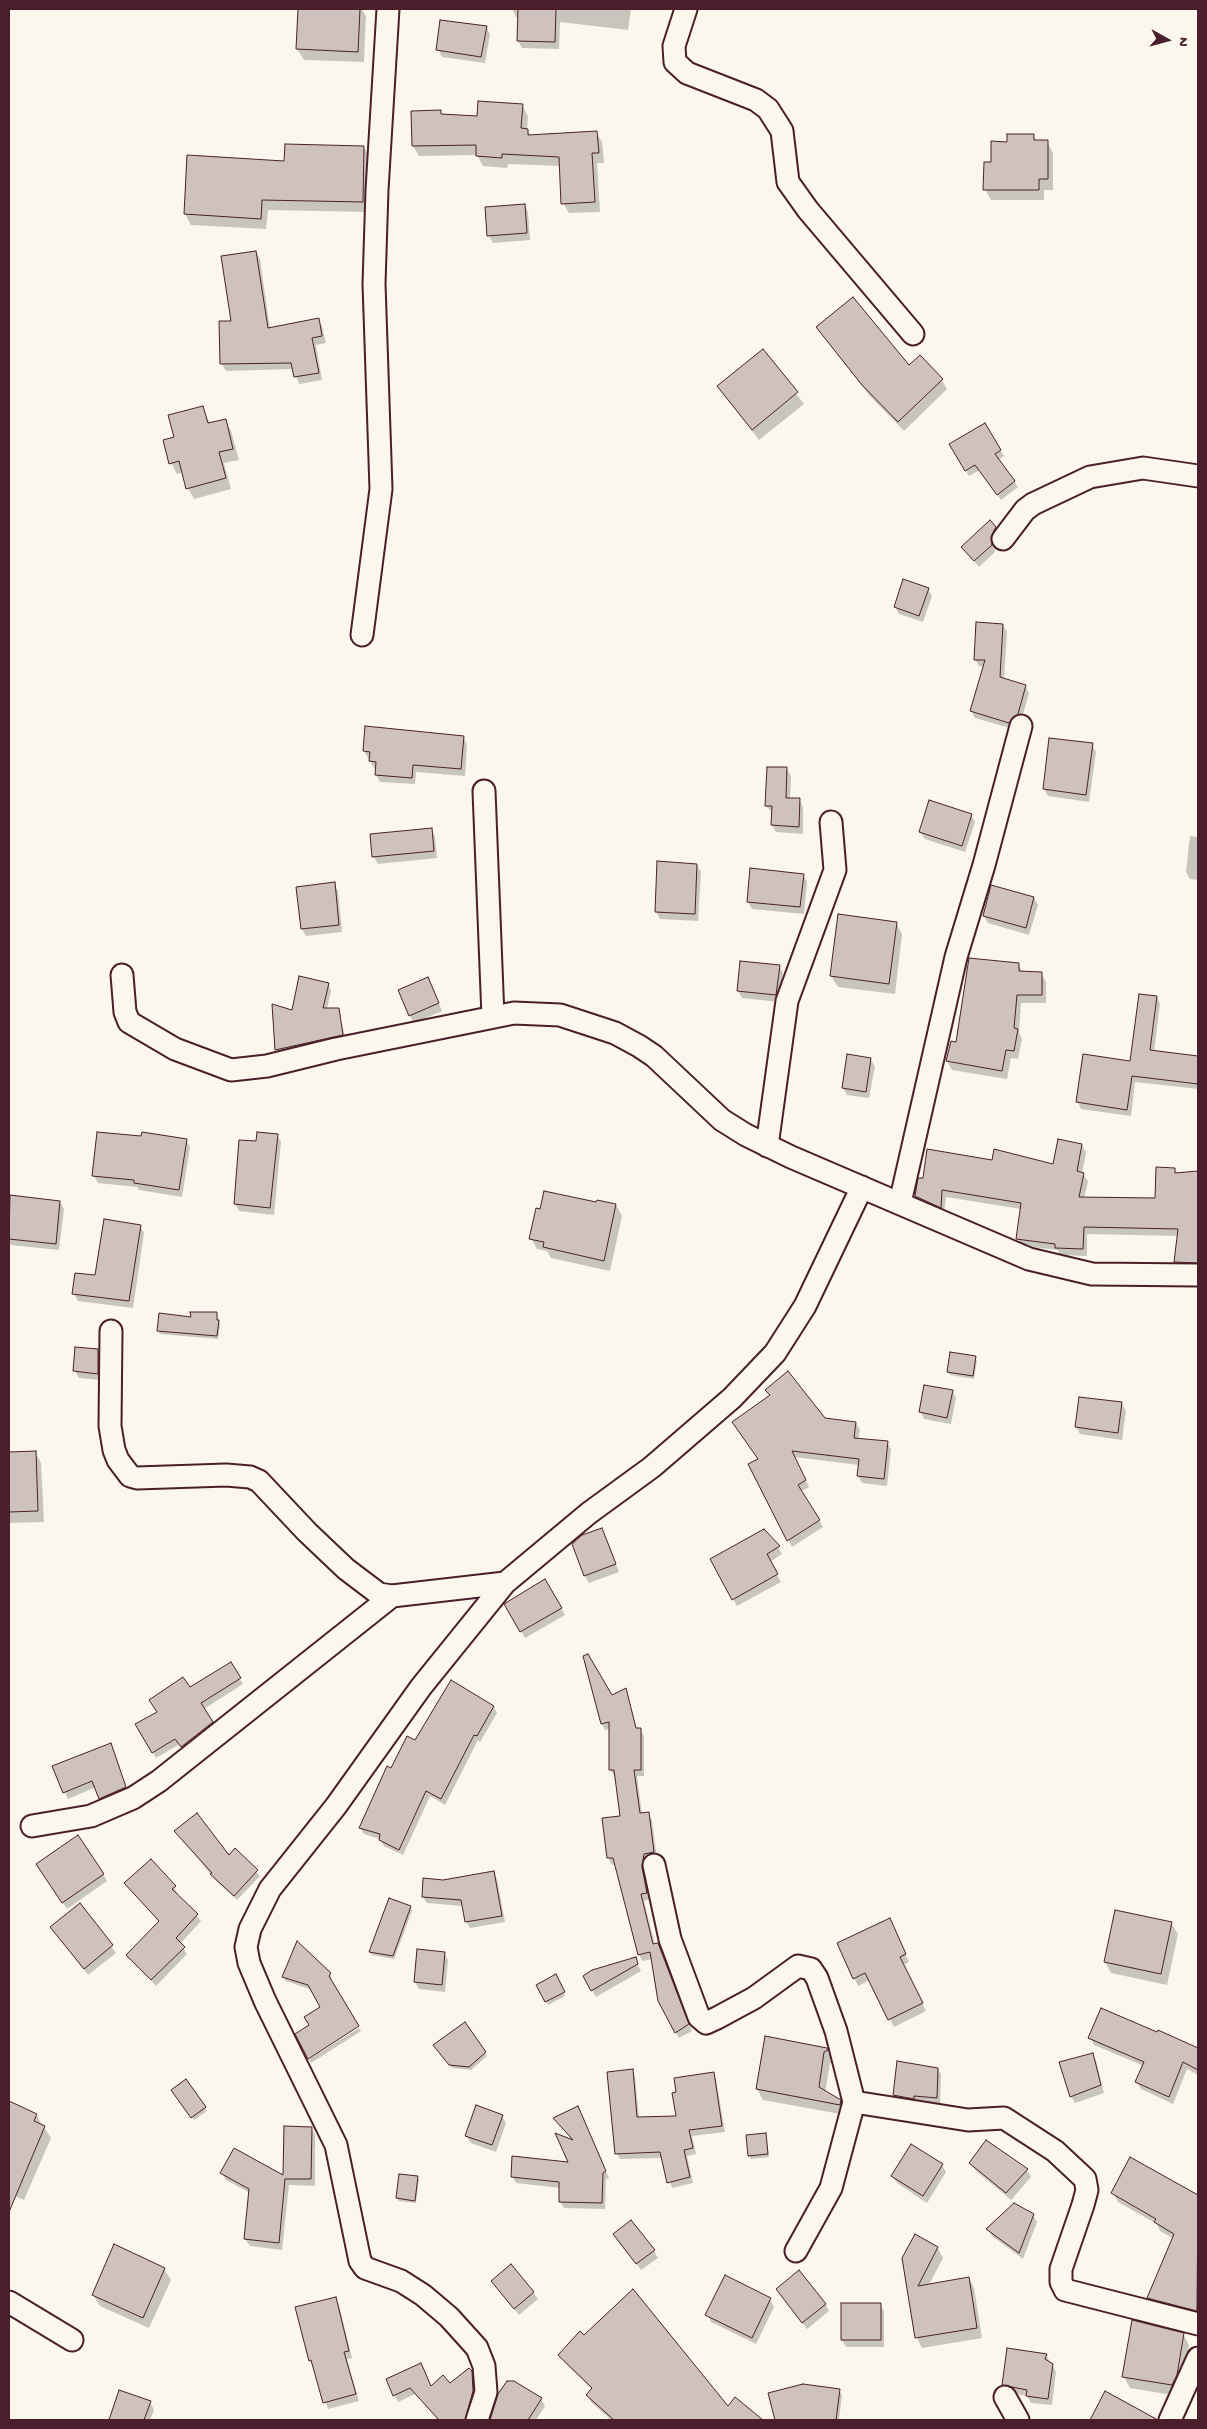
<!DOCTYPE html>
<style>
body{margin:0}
#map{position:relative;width:1207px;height:2429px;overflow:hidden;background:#fbf7ec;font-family:"Gochi Hand",sans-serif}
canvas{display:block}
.frame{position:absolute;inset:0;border:10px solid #4a1f2b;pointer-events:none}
.north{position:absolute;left:1142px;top:15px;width:50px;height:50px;-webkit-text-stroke:4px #fbf7ec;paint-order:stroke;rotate:97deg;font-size:14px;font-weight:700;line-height:20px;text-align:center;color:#4a1f2b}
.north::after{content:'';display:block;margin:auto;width:18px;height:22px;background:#4a1f2b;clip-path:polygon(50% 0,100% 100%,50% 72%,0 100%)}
</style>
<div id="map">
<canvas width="1207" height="2429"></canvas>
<div class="frame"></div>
<div class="north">N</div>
</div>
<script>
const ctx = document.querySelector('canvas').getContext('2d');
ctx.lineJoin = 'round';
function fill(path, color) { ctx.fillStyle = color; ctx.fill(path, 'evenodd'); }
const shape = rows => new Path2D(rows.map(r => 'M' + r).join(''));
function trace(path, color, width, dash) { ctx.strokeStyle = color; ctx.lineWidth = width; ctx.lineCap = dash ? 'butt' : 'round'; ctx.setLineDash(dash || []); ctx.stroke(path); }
const shadow = shape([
 [299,9,362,9,366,16,364,62,304,60,297,49],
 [512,9,631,9,628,30,560,22,559,49,522,48,518,41,519,17,516,17],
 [486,27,490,34,485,63,442,57,438,49],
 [522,105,528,116,527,130,531,136,596,132,602,142,604,163,597,163,600,212,569,213,563,203,560,166,508,164,507,168,483,166,477,155,419,156,413,146,412,112,440,111,442,115,478,118],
 [1033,135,1037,142,1047,142,1053,153,1053,190,1044,190,1044,200,991,200,985,189,992,163,1008,143],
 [364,147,370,158,369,212,268,210,266,229,191,225,185,214,286,162],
 [524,205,528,212,530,240,493,243,489,236],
 [256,252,260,259,270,329,318,319,322,326,326,343,316,345,322,380,299,384,294,369,226,371,222,364,232,322],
 [817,328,942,380,947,389,904,431,869,395],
 [762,350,804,404,759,440,718,386],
 [203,408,210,424,225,421,231,431,239,460,224,463,231,489,194,499,188,488,184,472,177,474,171,463,176,438],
 [985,424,1004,456,998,460,1018,487,1001,500,980,470,969,476,951,444],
 [995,528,1000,535,994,545,995,552,979,567,963,547],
 [928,589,932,596,923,622,899,614,895,607],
 [1003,625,1007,632,1004,680,1025,686,1029,693,1021,721,1013,729,975,718,971,711,984,667,979,666,975,659],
 [463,737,467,744,465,776,416,772,415,784,380,782,376,775,376,768,374,768,364,751],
 [1092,745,1096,752,1089,802,1048,796,1044,789],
 [787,769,791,776,790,799,799,800,803,807,803,834,776,832,772,825,773,813,766,806],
 [971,815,975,822,965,852,925,839,920,832],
 [431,829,435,836,437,858,378,864,374,857],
 [1190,836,1198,837,1198,880,1190,879,1186,872],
 [697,865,701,872,698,921,660,919,656,912],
 [803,875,807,882,804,914,752,909,748,902],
 [334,884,338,891,342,932,306,936,302,929],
 [1034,898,1038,905,1029,935,988,923,984,916],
 [896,923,902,934,895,994,838,987,831,976],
 [1018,964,1023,973,1041,973,1046,982,1046,1003,1021,1003,1019,1032,1022,1039,1018,1059,1011,1058,1007,1079,952,1070,947,1061,952,1042,957,1044],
 [779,966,783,973,779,1002,742,998,738,991],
 [328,985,331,990,327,1009,338,1010,346,1040,279,1055,277,1050,274,1006,293,1011],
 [432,986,442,1011,414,1023,410,1016],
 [1157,997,1160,1004,1154,1052,1198,1057,1198,1089,1135,1082,1131,1116,1081,1109,1078,1102,1131,1062],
 [870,1059,875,1066,869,1098,847,1095,843,1088],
 [98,1133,186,1140,190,1147,182,1197,139,1190,137,1187,98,1183,94,1176],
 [277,1135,281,1142,274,1215,239,1211,235,1204,257,1143],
 [1082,1145,1086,1153,1082,1173,1088,1181,1084,1199,1156,1199,1174,1169,1177,1174,1198,1172,1198,1269,1180,1269,1176,1262,1179,1236,1087,1234,1087,1256,1060,1255,1058,1250,1022,1246,1018,1239,1021,1209,946,1197,944,1214,920,1204,916,1196,993,1161,1054,1166],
 [11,1197,60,1202,64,1209,59,1250,11,1245,9,1242,9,1220],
 [616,1205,622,1216,610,1271,551,1258,547,1251,537,1249,531,1238],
 [140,1226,144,1233,133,1308,78,1301,74,1294,96,1276],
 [216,1313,220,1324,218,1339,160,1334,158,1331,192,1318],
 [98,1350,102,1357,101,1380,79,1378,75,1371],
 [975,1357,977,1361,974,1379,950,1375,948,1372],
 [767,1390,824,1419,856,1423,860,1430,858,1439,887,1442,891,1449,887,1486,862,1483,858,1476,859,1465,794,1457,809,1487,801,1492,823,1527,792,1547,749,1465,759,1460,770,1396],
 [952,1391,956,1398,951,1424,924,1419,920,1411],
 [1122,1404,1126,1411,1122,1440,1080,1434,1076,1427],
 [35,1452,41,1463,44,1522,9,1523,9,1453],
 [602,1529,619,1572,589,1583,585,1576],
 [778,1547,782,1554,770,1562,781,1582,737,1606,711,1560],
 [545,1581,565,1615,525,1638,506,1605],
 [585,1656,612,1696,625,1690,637,1729,640,1729,644,1736,644,1776,637,1776,642,1814,648,1813,652,1820,657,1859,647,1860,645,1875,650,1899,644,1901,655,1945,657,1944,661,1951,692,2031,679,2038,659,2001,652,1959,642,1961,639,1954,616,1864,612,1865,608,1858,603,1819,622,1817,617,1776,614,1776,610,1769,610,1729,605,1730,602,1724],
 [230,1664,243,1684,204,1709,216,1728,185,1752,180,1744,156,1758,137,1725,158,1713,190,1689],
 [451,1682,494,1707,497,1713,480,1742,478,1740,445,1805,430,1796,403,1855,384,1846,380,1839,364,1834,360,1828,392,1770,416,1741],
 [113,1751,129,1794,103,1805,96,1787,68,1799,54,1766],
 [176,1831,229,1857,235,1850,260,1876,237,1900,215,1880],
 [41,1871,103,1874,107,1881,67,1909],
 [494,1872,497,1879,505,1922,470,1928,466,1921,463,1906,427,1903,423,1897,443,1881],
 [126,1883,174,1887,178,1894,177,1895,201,1921,180,1944,187,1954,156,1986,127,1955,159,1922],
 [390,1899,411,1907,412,1911,394,1959,372,1955,370,1952],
 [79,1905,116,1953,88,1975,56,1934],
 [1171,1923,1178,1934,1167,1985,1111,1973,1105,1962],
 [893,1927,909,1962,903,1965,926,2011,894,2027,870,1980,858,1986,838,1944],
 [418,1951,444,1953,448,1960,445,1992,419,1989,415,1982],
 [635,1959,641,1971,596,1997,584,1976],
 [330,1974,332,1979,330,1981,358,2026,311,2025,322,2008,312,1990,286,1981,283,1977],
 [555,1976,565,1996,548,2005,538,1985],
 [465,2024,487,2056,471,2070,452,2068,436,2048],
 [359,2028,361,2031,311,2063,309,2059],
 [1158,2031,1198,2050,1198,2075,1187,2069,1173,2104,1141,2089,1137,2082,1144,2066,1094,2045,1090,2037,1157,2034],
 [827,2049,833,2062,830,2063,825,2093,840,2103,846,2115,763,2100,757,2089],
 [1092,2054,1096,2061,1104,2093,1075,2103,1071,2096],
 [898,2063,938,2069,941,2075,940,2104,898,2101,894,2095],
 [632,2071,635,2076,639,2118,677,2117,713,2073,716,2079,725,2132,692,2136,696,2154,687,2156,693,2183,672,2188,663,2158,620,2159,617,2153],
 [175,2094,205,2108,207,2111,194,2120],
 [9,2103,36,2115,51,2138,24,2200,15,2196,9,2210],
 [581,2114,609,2178,606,2179,605,2209,564,2208,560,2202,560,2188,516,2183,512,2176,570,2163,574,2142,555,2118],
 [502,2116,506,2123,496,2152,471,2143,466,2136],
 [311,2128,315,2135,315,2186,289,2185,282,2250,250,2246,245,2239,250,2193,226,2180,222,2173,285,2177],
 [766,2134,769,2157,751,2159,749,2156],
 [986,2142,1027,2170,1031,2177,1011,2200,975,2170,971,2163],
 [1130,2159,1198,2196,1198,2318,1153,2307,1148,2298,1174,2239,1160,2231,1157,2224,1118,2202,1113,2193],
 [942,2165,946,2172,927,2203,897,2183,892,2176],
 [417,2177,419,2180,416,2203,399,2201,397,2198],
 [1033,2215,1037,2222,1023,2259,992,2236,988,2229],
 [615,2235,654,2251,658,2258,641,2270],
 [937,2247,943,2258,929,2285,969,2278,974,2288,982,2338,922,2348,917,2338,904,2259],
 [164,2269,171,2280,149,2328,100,2306,93,2295],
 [725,2277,770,2299,774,2307,756,2344,711,2322,707,2314],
 [492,2281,533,2292,538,2299,519,2315],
 [777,2289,825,2304,829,2311,807,2329],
 [335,2298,339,2305,352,2358,347,2359,359,2401,328,2409,310,2360],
 [842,2304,880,2304,884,2311,884,2347,846,2347,842,2340],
 [1183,2334,1189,2345,1182,2386,1178,2396,1130,2388,1124,2377],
 [584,2336,728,2408,754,2414,757,2420,607,2420,609,2418,591,2402,587,2395,592,2389,564,2362,560,2355],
 [1046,2355,1056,2372,1052,2405,1031,2403,1027,2396,1007,2392,1003,2385],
 [471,2372,475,2379,476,2398,470,2420,433,2420,437,2418,415,2394,398,2402,387,2380,431,2387,450,2385],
 [839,2390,842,2395,839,2420,777,2420,770,2394],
 [1105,2393,1156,2420,1091,2420],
 [499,2394,541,2399,545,2406,536,2420,493,2420],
 [150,2402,154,2410,150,2420,110,2419]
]);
const building = shape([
 [298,9,360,9,358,52,296,49,298,9],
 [518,9,556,9,555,42,517,41,518,9],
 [440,20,487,26,481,57,436,50,440,20],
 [478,101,523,104,521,128,528,129,528,135,597,131,599,153,592,153,595,202,561,204,559,157,502,154,502,158,476,156,476,145,412,146,411,111,441,110,441,114,477,116,478,101],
 [1007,134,1034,134,1034,140,1048,140,1048,179,1039,179,1039,190,983,190,984,162,991,162,991,141,1007,142,1007,134],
 [285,144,364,146,363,202,262,200,261,219,184,214,187,155,284,161,285,144],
 [525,204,527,233,487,236,485,207,525,204],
 [256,251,268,328,319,318,322,336,312,338,319,373,294,377,291,363,220,364,219,321,231,321,221,256,256,251],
 [853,297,909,365,920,355,943,379,898,422,862,385,816,327,853,297],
 [763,349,798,392,752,430,717,386,763,349],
 [203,406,208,423,226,419,233,449,219,452,226,478,186,489,179,461,169,464,163,440,174,437,168,415,203,406],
 [985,423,1001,450,995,454,1015,481,997,495,975,465,965,471,949,444,985,423],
 [990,520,996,527,991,537,992,545,974,561,961,547,990,520],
 [903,579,929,588,919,616,894,607,903,579],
 [976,622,1003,624,1000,677,1026,685,1018,714,1009,723,970,711,985,660,974,660,976,622],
 [365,726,464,736,461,769,413,765,412,778,375,775,376,762,369,761,370,752,363,751,365,726],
 [1049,738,1093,743,1086,795,1043,789,1049,738],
 [767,767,787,767,786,798,800,798,799,827,771,825,772,806,765,806,767,767],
 [929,800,972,814,962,846,919,832,929,800],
 [432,828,434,851,372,857,370,834,432,828],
 [657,861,697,864,695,914,655,912,657,861],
 [750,868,804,874,800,907,747,902,750,868],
 [335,882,339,925,301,929,296,887,335,882],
 [991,885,1034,897,1026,928,983,916,991,885],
 [838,914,897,922,889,984,830,976,838,914],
 [969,958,1019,963,1019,971,1042,972,1042,995,1017,995,1014,1028,1018,1029,1014,1051,1006,1050,1002,1071,946,1061,951,1041,956,1042,969,958],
 [740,961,780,965,776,995,737,991,740,961],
 [299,976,329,983,323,1008,339,1008,343,1035,275,1050,272,1004,292,1010,299,976],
 [428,977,439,1003,409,1016,398,990,428,977],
 [1139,994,1157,996,1150,1050,1198,1056,1198,1084,1132,1076,1127,1110,1076,1102,1083,1054,1130,1061,1139,994],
 [847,1054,871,1058,866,1092,842,1088,847,1054],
 [97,1132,141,1136,142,1132,187,1139,179,1190,134,1183,134,1180,92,1176,97,1132],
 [257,1132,278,1134,270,1208,234,1204,239,1140,256,1141,257,1132],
 [1058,1139,1082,1144,1077,1171,1084,1173,1079,1197,1155,1198,1156,1167,1175,1168,1175,1173,1198,1171,1198,1263,1174,1262,1178,1229,1084,1227,1083,1249,1055,1248,1055,1244,1016,1239,1021,1203,942,1190,941,1208,915,1196,918,1178,923,1178,927,1149,992,1160,994,1149,1053,1164,1058,1139],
 [544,1191,596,1202,597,1200,616,1204,604,1261,543,1247,544,1242,529,1239,536,1208,540,1209,544,1191],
 [10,1195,60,1201,56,1244,9,1239,10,1195],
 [104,1219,141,1225,129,1301,72,1294,75,1273,95,1275,104,1219],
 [190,1312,217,1312,217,1320,219,1320,217,1336,157,1331,159,1313,191,1317,190,1312],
 [75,1347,98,1349,98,1374,73,1371,75,1347],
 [950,1352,976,1356,973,1376,947,1372,950,1352],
 [788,1371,825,1418,856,1422,854,1438,888,1441,884,1479,857,1476,859,1459,792,1451,806,1480,798,1485,820,1520,787,1541,748,1464,758,1459,732,1422,770,1395,765,1390,788,1371],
 [924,1385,953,1390,947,1418,919,1412,924,1385],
 [1079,1397,1122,1402,1118,1433,1075,1427,1079,1397],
 [36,1451,38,1511,9,1512,9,1452,36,1451],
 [602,1528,616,1564,584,1576,572,1544,582,1535,602,1528],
 [764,1529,780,1546,767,1554,778,1574,732,1600,710,1559,764,1529],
 [545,1579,562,1608,520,1632,504,1604,545,1579],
 [588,1654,612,1695,626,1688,636,1728,641,1728,641,1770,634,1770,640,1813,649,1812,654,1852,644,1854,642,1867,647,1893,641,1894,653,1944,658,1943,689,2024,675,2033,658,2001,650,1952,638,1955,613,1858,607,1858,602,1818,620,1816,614,1770,609,1770,609,1722,601,1724,583,1656,588,1654],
 [231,1662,241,1678,201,1703,213,1722,181,1747,175,1739,152,1753,135,1724,157,1712,149,1700,183,1677,190,1687,231,1662],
 [451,1680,494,1706,477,1736,474,1735,441,1799,426,1791,399,1850,379,1840,380,1834,359,1828,387,1766,391,1768,407,1736,415,1740,451,1680],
 [111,1743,126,1787,99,1799,92,1781,63,1793,52,1766,111,1743],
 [197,1813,229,1855,235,1848,258,1870,234,1896,210,1874,212,1873,174,1831,197,1813],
 [78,1835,104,1874,62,1903,36,1864,78,1835],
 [151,1859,176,1886,172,1889,198,1914,176,1938,185,1947,151,1980,126,1955,159,1921,124,1883,151,1859],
 [494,1871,502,1916,465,1922,461,1900,422,1897,423,1878,443,1880,494,1871],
 [389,1898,411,1906,393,1956,369,1952,389,1898],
 [80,1903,113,1945,84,1969,50,1927,80,1903],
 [1115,1910,1172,1922,1161,1974,1104,1962,1115,1910],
 [890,1918,906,1954,900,1957,923,2003,888,2020,865,1973,853,1979,837,1943,890,1918],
 [297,1941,331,1973,329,1976,359,2026,308,2059,295,2034,309,2025,304,2017,320,2007,308,1985,282,1977,297,1941],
 [417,1949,445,1952,442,1985,414,1982,417,1949],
 [636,1957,638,1964,591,1991,583,1976,592,1970,636,1957],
 [556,1974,565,1992,545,2002,536,1985,556,1974],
 [1101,2008,1157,2032,1158,2030,1198,2048,1198,2070,1183,2062,1169,2097,1135,2082,1144,2062,1088,2038,1101,2008],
 [465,2022,486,2052,469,2067,449,2065,433,2045,465,2022],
 [765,2036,827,2048,828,2050,824,2052,819,2087,841,2100,840,2105,756,2089,765,2036],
 [1093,2053,1101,2085,1070,2097,1059,2062,1093,2053],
 [897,2061,938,2068,937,2098,914,2096,914,2099,893,2095,897,2061],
 [633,2069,637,2117,676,2116,672,2093,676,2092,674,2078,714,2072,722,2126,689,2130,693,2148,684,2150,690,2177,667,2183,660,2152,615,2154,607,2072,633,2069],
 [186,2079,206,2107,191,2118,171,2090,186,2079],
 [9,2101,37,2114,34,2121,45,2126,9,2212,9,2101],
 [476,2105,503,2115,492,2145,465,2136,476,2105],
 [578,2106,606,2171,603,2173,602,2203,559,2202,559,2182,511,2177,512,2156,568,2162,555,2133,573,2140,553,2118,578,2106],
 [284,2126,312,2127,311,2179,285,2179,279,2243,244,2239,249,2189,220,2173,234,2148,283,2175,284,2126],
 [766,2133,768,2154,748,2156,746,2135,766,2133],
 [986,2140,1028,2169,1006,2193,969,2163,986,2140],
 [911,2144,943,2164,923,2196,891,2176,911,2144],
 [1130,2157,1198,2195,1197,2311,1147,2298,1174,2234,1154,2222,1156,2219,1111,2193,1130,2157],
 [399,2174,418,2176,415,2201,396,2198,399,2174],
 [1014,2203,1034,2214,1019,2253,986,2229,1014,2203],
 [631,2220,655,2250,636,2264,613,2234,631,2220],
 [915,2234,938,2247,918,2286,969,2277,977,2328,915,2338,902,2258,915,2234],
 [114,2244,165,2268,143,2318,92,2295,114,2244],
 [511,2264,534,2292,514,2309,491,2281,511,2264],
 [799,2270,826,2304,802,2323,776,2289,799,2270],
 [725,2275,771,2298,752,2338,705,2315,725,2275],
 [633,2289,728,2406,735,2397,763,2420,614,2420,586,2395,592,2388,558,2355,580,2331,584,2335,633,2289],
 [336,2297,349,2351,344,2352,356,2394,323,2403,311,2360,309,2361,295,2307,336,2297],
 [841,2303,881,2303,881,2340,841,2340,841,2303],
 [1132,2320,1184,2333,1177,2375,1172,2385,1122,2377,1132,2320],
 [1007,2348,1047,2354,1045,2359,1053,2364,1048,2399,1026,2396,1027,2390,1002,2385,1007,2348],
 [421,2363,431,2386,443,2375,450,2383,469,2368,472,2371,473,2391,465,2420,439,2420,410,2388,393,2396,386,2379,421,2363],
 [507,2381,514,2381,542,2398,528,2420,490,2420,498,2394,507,2381],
 [803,2384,840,2389,836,2420,775,2420,768,2393,803,2384],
 [119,2390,151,2401,144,2420,109,2420,119,2390],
 [1105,2391,1158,2420,1090,2420,1105,2391]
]);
const minor = shape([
 [686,9,674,46,675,62,687,73,756,100,768,109,782,131,788,182,808,210,913,334],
 [1003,539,1025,510,1033,504,1090,477,1143,468,1198,476],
 [362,635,381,489,374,284,377,190,388,9],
 [484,791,493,1017],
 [122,975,125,1012,129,1022,175,1049,231,1070,267,1066,336,1049,514,1013,560,1015,615,1033,639,1046,654,1056,722,1120,746,1135,791,1157,1029,1259,1092,1274,1198,1275],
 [767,1146,787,1001,835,870,831,822],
 [900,1203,956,957,984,865,1021,726],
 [111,1331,110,1426,114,1450,118,1460,130,1476,137,1478,226,1475,250,1477,259,1481,307,1532,346,1569,379,1594,392,1596,505,1583],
 [32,1826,91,1816,133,1798,159,1781,392,1596],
 [654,1865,670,1939,699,2017,706,2023,717,2018,754,1998,798,1966,811,1969,817,1978,836,2031,854,2102,968,2120,1004,2118,1055,2151,1085,2179,1087,2190,1083,2205,1061,2269,1061,2282,1065,2290,1198,2324],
 [796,2251,831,2188,854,2102],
 [9,2302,72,2340],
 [1005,2397,1018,2420],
 [477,2420,486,2392,484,2366,477,2348,449,2317,423,2295,401,2281,365,2268,360,2261,336,2145,265,2001,249,1963,246,1947,250,1929,270,1889,336,1806,421,1687,505,1583,589,1513,652,1467,732,1398,775,1353,805,1306,862,1187],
 [1170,2420,1198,2358]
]);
fill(shadow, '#0003');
fill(building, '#cfc2bc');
trace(building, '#4a1f2b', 1);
trace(minor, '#4a1f2b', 25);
trace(minor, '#fbf7ec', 21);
</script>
